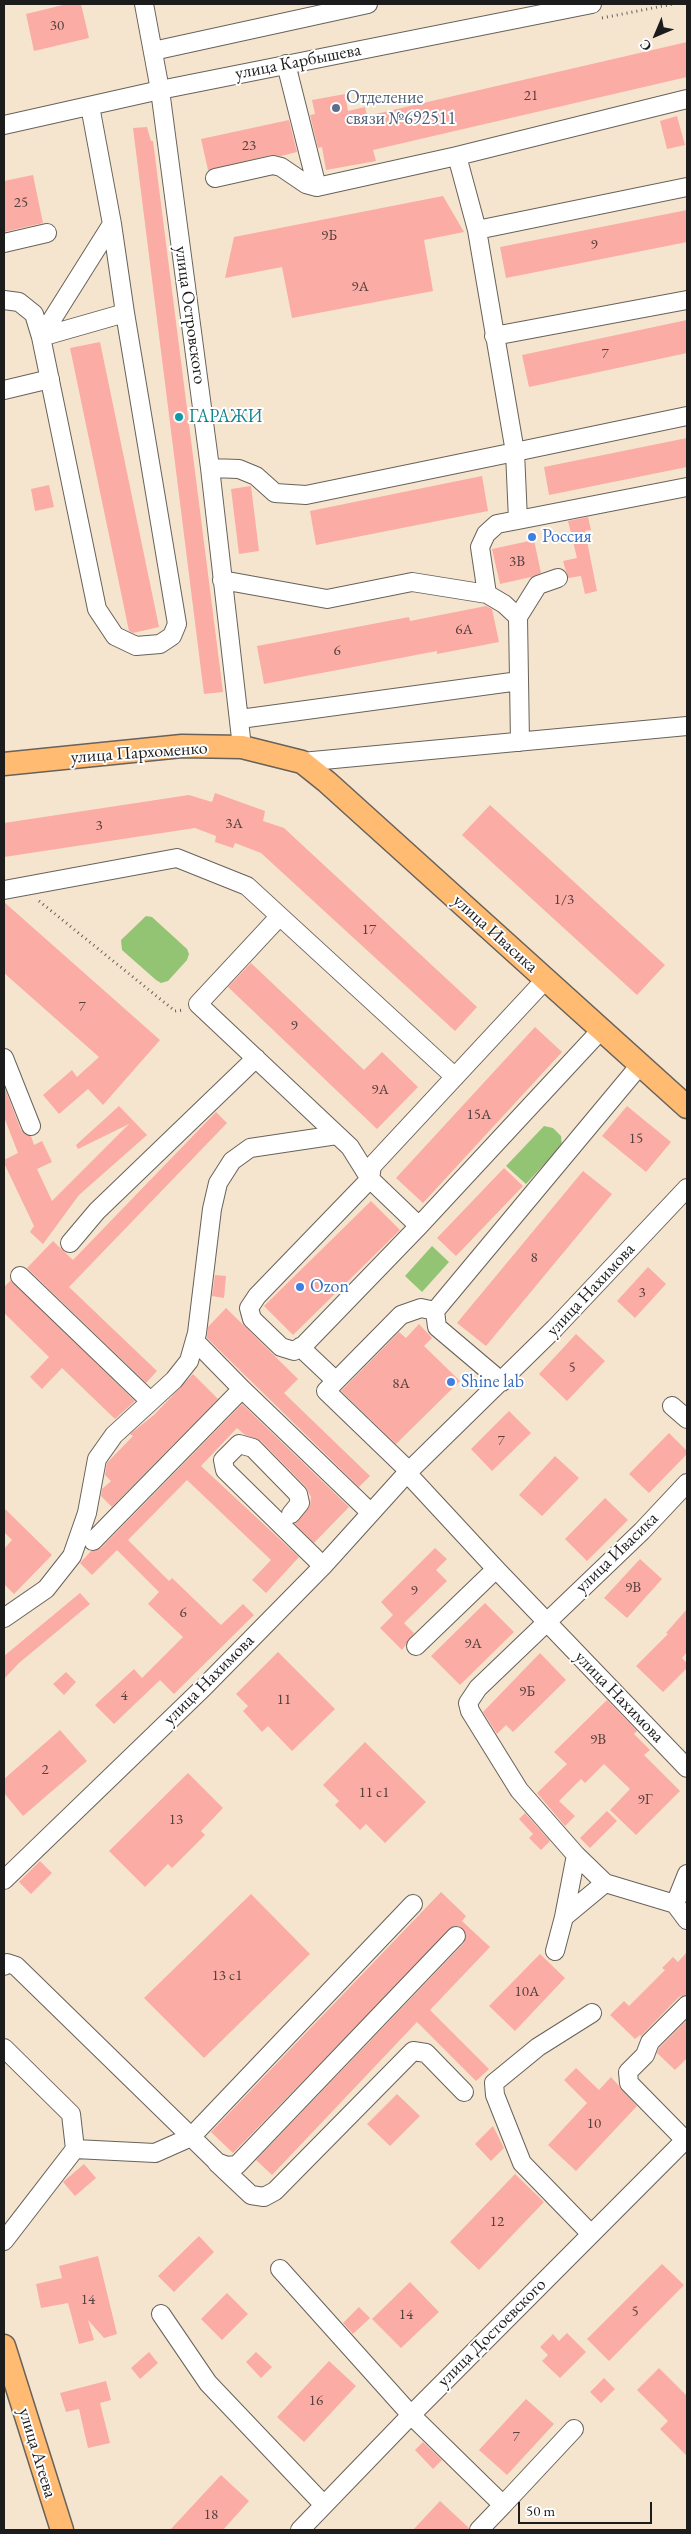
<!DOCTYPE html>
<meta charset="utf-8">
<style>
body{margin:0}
#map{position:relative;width:691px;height:2534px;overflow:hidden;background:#f6e5ce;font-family:"EB Garamond",serif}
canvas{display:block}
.frame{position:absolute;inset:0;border:5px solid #1c1c1c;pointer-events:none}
.north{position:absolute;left:631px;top:10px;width:50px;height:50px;-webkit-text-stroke:4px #fff;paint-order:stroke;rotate:225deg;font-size:14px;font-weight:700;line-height:20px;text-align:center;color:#1c1c1c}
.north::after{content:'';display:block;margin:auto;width:18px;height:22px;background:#1c1c1c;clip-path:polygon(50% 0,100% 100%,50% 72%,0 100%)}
.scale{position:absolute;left:518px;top:2502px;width:134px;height:22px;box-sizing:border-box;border:2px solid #1c1c1c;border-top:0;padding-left:6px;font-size:15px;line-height:18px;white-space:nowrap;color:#1c1c1c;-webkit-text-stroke:4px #fff;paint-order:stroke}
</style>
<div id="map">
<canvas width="691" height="2534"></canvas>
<div class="frame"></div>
<div class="north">С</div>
<div class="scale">50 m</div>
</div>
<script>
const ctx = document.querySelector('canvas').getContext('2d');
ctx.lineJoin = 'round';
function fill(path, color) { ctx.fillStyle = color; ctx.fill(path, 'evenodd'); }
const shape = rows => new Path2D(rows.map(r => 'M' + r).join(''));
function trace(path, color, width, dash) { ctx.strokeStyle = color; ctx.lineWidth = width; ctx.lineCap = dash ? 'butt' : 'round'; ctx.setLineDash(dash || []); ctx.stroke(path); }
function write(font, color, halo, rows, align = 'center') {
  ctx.font = font + ' "EB Garamond",serif'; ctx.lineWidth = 4; ctx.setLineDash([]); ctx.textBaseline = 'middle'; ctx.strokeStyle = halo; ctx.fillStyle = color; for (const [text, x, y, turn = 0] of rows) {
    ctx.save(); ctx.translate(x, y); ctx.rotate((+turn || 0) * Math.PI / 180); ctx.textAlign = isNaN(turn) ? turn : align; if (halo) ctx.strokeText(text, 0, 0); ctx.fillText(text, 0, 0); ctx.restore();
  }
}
const green = shape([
 [146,916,152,917,187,949,189,954,187,960,168,981,161,983,156,980,122,950,121,940],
 [544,1126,553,1128,561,1136,562,1145,526,1184,506,1166],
 [432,1246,449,1262,422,1292,405,1276]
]);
const building = shape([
 [67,4,81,4,89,38,34,51,26,14],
 [687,42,687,77,373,150,376,161,326,170,322,147,318,148,310,115,315,114,312,100,345,94,348,111,365,107,367,116],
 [677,116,685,145,667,149,660,121],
 [289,120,297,152,281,156,271,155,208,170,201,139],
 [147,127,151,141,153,141,223,692,204,694,133,128],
 [33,175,43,223,4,232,4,181],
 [443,196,464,232,424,240,433,291,292,318,282,267,225,278,234,237],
 [687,210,687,242,506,278,500,247],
 [687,320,687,353,529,387,522,355],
 [100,342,159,627,133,633,129,631,70,348],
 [687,438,687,467,549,495,544,467],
 [482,476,488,511,316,545,310,511],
 [49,485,54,507,35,511,31,489],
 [251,486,259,551,239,554,231,489],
 [588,517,591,530,585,531,597,591,585,594,581,576,568,578,563,561,577,558,568,521],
 [534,540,541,573,531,577,500,584,492,549],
 [486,606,492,609,499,642,437,654,437,651,264,684,257,646,409,617,410,621],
 [215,793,265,811,263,821,284,828,477,1007,455,1031,261,853,235,843,233,848,215,842,216,836,195,828,4,857,4,823,189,795,212,802],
 [490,805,665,965,637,995,462,835],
 [4,902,160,1040,103,1105,88,1089,59,1114,43,1095,72,1070,77,1077,99,1057,4,973],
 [251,963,364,1070,382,1052,418,1087,377,1129,228,987],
 [535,1027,562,1052,423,1203,396,1178],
 [4,1086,21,1130,31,1136,34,1145,42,1141,52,1162,37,1169,52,1201,129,1124,78,1149,76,1145,119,1106,147,1135,79,1195,43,1244,30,1232,34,1226,4,1163,4,1160,18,1153,4,1117],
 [627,1106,671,1142,646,1172,602,1136],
 [216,1112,227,1123,69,1287,157,1371,146,1383,27,1268,53,1241,73,1260],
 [504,1168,523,1186,456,1256,437,1238],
 [583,1171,612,1194,486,1346,457,1323],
 [371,1201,400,1230,293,1335,264,1306],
 [648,1267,666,1284,635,1318,617,1301],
 [215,1275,226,1276,224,1298,212,1296],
 [11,1280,135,1401,115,1419,62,1368,42,1389,30,1377,49,1357,4,1313,4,1287],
 [226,1308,298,1379,284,1393,370,1476,359,1487,207,1338,208,1327],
 [419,1324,432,1338,424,1346,460,1381,396,1444,341,1391,399,1332,406,1338],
 [576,1334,605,1361,567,1401,539,1374],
 [193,1374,218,1399,112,1507,101,1496,102,1489,111,1481,105,1475,107,1463,133,1436,130,1434,154,1415],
 [242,1404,349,1507,314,1543,295,1524,310,1506,311,1497,306,1487,261,1441,245,1435,237,1428,201,1466,299,1557,266,1593,252,1580,271,1560,187,1480,128,1540,169,1581,172,1578,221,1625,243,1604,254,1615,174,1694,160,1680,114,1724,95,1705,134,1669,142,1678,183,1637,148,1604,159,1592,117,1550,92,1575,80,1563,91,1551,101,1548],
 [509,1411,531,1433,492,1471,471,1449],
 [669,1433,687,1451,687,1454,649,1493,629,1474],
 [555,1456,579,1478,542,1516,519,1495],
 [605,1498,628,1520,587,1561,565,1539],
 [4,1508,52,1555,14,1594,4,1584,4,1549,12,1540,4,1532],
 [435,1548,447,1559,436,1570,447,1581,404,1623,414,1633,402,1650,380,1628,393,1615,381,1602],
 [640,1559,662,1579,627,1618,604,1598],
 [80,1593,90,1604,19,1663,4,1679,4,1656],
 [485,1603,514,1632,460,1685,431,1656],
 [687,1609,687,1652,682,1658,687,1663,687,1668,663,1692,636,1666,668,1634,666,1633],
 [278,1652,335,1709,292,1751,268,1726,262,1732,243,1711,248,1706,236,1694],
 [540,1653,566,1680,513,1732,506,1725,497,1734,483,1712],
 [66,1672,76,1682,64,1695,53,1684],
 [607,1700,637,1731,634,1734,650,1750,644,1755,680,1791,636,1835,610,1810,630,1789,604,1764,585,1783,581,1779,559,1801,575,1816,565,1826,537,1793,567,1764,554,1752],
 [60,1730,87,1761,23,1816,4,1793,4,1779],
 [365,1742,426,1802,385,1843,366,1824,360,1830,335,1805,339,1801,323,1785],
 [188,1773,223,1808,201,1831,205,1835,172,1868,168,1864,145,1887,109,1851],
 [607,1811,617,1821,590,1848,580,1838],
 [525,1813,550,1841,541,1850,529,1838,533,1834,519,1819],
 [40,1861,52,1873,31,1894,19,1882],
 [441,1892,466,1916,462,1921,490,1947,430,2010,489,2069,476,2081,417,2022,272,2175,256,2160,464,1943,466,1933,459,1926,454,1926,233,2153,211,2132],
 [251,1894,310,1954,204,2058,144,1998],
 [687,1952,687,1995,679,1997,641,2036,640,2035,635,2039,610,2015,624,2001,629,2006,665,1970,662,1968,673,1957,678,1962],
 [540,1954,565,1978,515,2031,489,2006],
 [687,2020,687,2058,675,2070,657,2053,659,2048],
 [576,2068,599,2090,611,2077,637,2106,576,2171,548,2145,587,2103,564,2080],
 [397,2094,420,2116,390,2146,367,2124],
 [493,2126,504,2148,491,2161,475,2144],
 [84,2164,96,2178,75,2196,63,2182],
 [515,2174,544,2202,479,2270,450,2242],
 [199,2236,214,2252,174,2292,158,2276],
 [98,2256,117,2334,104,2338,88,2320,94,2340,79,2344,68,2303,41,2308,36,2284,62,2278,59,2266],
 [662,2264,684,2285,609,2361,587,2339],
 [410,2282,439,2312,401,2348,372,2319],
 [227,2293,248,2314,222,2340,201,2319],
 [359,2307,370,2318,353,2334,343,2323],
 [567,2333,586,2352,560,2378,542,2361,548,2355,540,2347,553,2334,559,2341],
 [149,2352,158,2363,140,2379,131,2368],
 [256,2352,272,2367,261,2378,246,2362],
 [329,2361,356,2386,304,2442,277,2417],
 [659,2368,687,2396,687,2456,660,2429,668,2421,637,2390],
 [604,2378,615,2389,601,2403,590,2392],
 [106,2381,111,2400,100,2403,110,2443,88,2448,79,2409,66,2412,60,2393],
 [526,2399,554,2424,507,2475,479,2450],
 [423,2442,442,2460,433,2469,415,2450],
 [221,2475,249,2501,223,2530,170,2530],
 [440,2501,469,2528,469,2530,413,2530]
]);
const path = shape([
 [602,18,673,4],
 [39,901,175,1011,184,1010]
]);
const minor = shape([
 [144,4,160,90,210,468,242,747],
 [153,51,368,4],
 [286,64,317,187],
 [4,125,160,90,592,4],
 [457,156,477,230],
 [215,178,273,165,281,167,306,184,317,187,457,156,687,99],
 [687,187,477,230,515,452,687,416],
 [4,243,47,233],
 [4,300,19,302,34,314,41,337,97,609,115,636,136,646,160,644,172,636,177,624,125,313],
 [494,336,687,300],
 [41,337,125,313,112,224,90,106],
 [41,337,112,224],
 [4,390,50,379],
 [210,468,239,469,256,476,275,493,306,495,515,452,518,520,497,524,486,534,480,547,487,594],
 [518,520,687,487],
 [222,580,327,599,412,582,487,594,504,604,518,617],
 [240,719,519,681],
 [520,742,518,617,538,585,558,578],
 [302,762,687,726],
 [4,890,177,858,247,886,455,1077],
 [279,917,198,1004,350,1147,370,1179,257,1296,249,1308,252,1319,281,1347,294,1351,304,1345,419,1226,601,1030],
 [4,1058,31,1126],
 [419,1226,370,1179,372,1166,545,980],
 [70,1243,97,1211,256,1058],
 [20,1276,150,1401],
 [195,1341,242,1389,371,1513],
 [300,1347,335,1380],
 [502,1382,437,1327,435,1311,640,1065],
 [672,1406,687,1419],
 [409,1471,326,1391,401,1315,421,1308,435,1311],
 [407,1473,496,1569,687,1768],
 [687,1483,642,1531,478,1688,468,1703,470,1711,519,1790,576,1855,605,1883,675,1904,687,1920],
 [291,1514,300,1503,298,1494,253,1448,239,1444,223,1460,225,1470,323,1566],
 [93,1541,242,1389],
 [4,1618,46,1589,72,1556,87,1513,97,1459,114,1435,174,1380,189,1361,197,1333,212,1209,218,1183,232,1161,250,1148,337,1135],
 [416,1646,496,1569],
 [4,1880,204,1687,323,1566,407,1473,555,1328,687,1188],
 [675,1904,687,1874],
 [564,1917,576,1855],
 [555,1951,564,1917,605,1883],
 [4,1966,7,1963,16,1966,217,2162,227,2166,237,2165,456,1936],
 [4,2048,71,2114,75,2149,4,2241],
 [685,2140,629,2083,628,2072,645,2055,650,2042,687,2005],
 [75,2149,155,2153,191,2137,413,1904],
 [217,2163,251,2195,264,2197,275,2191,413,2051,426,2053,464,2092],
 [591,2234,522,2163,495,2095,494,2083,538,2047,592,2013],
 [280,2269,411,2415,503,2505,479,2530],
 [161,2314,208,2383,324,2505],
 [503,2505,574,2429],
 [300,2530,411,2415,687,2138]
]);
const major = shape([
 [4,764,182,746,242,747,302,762,327,782,687,1107],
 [4,2346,62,2530]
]);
const markers = [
 [336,108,5,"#5c6f8a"],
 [179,417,5,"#0f9aa8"],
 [532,537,5,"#3f7fe0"],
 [300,1287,5,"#3f7fe0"],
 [451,1382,5,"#3f7fe0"]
];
const numberNames = [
 ["30",57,26],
 ["21",531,96],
 ["23",249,146],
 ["25",21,203],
 ["9Б",329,236],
 ["9",594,245],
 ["9А",360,287],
 ["7",605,354],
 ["3В",517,562],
 ["6А",464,630],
 ["6",337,651],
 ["3А",234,824],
 ["3",99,826],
 ["1/3",564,900],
 ["17",369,930],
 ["7",82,1007],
 ["9",294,1026],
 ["9А",380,1090],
 ["15А",479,1115],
 ["15",636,1139],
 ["8",534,1258],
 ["3",642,1293],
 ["5",572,1368],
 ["8А",401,1384],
 ["7",501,1441],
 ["9В",633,1588],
 ["9",414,1591],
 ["6",183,1613],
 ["9А",473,1644],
 ["9Б",527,1692],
 ["4",124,1696],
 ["11",284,1700],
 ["9В",598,1740],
 ["2",45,1770],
 ["11 с1",374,1793],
 ["9Г",645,1800],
 ["13",176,1820],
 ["13 с1",227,1976],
 ["10А",527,1992],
 ["10",594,2124],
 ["12",497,2222],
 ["14",88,2300],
 ["5",635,2312],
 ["14",406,2315],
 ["16",316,2401],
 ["7",516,2437],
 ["18",211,2515]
];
const streetNames = [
 ["улица Карбышева",298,62,-11],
 ["улица Островского",190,315,82],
 ["улица Пархоменко",139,753,-4],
 ["улица Ивасика",495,934,42],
 ["улица Нахимова",591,1290,-47],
 ["улица Ивасика",617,1553,-44],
 ["улица Нахимова",209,1680,-45],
 ["улица Нахимова",619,1697,46],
 ["улица Достоевского",492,2333,-45],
 ["улица Агеева",37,2453,73]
];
const serviceNames = [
 ["Отделение",346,98],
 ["связи №692511",346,119]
];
const cultureNames = [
 ["ГАРАЖИ",189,417]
];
const shopNames = [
 ["Россия",542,537],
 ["Ozon",310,1287],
 ["Shine lab",461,1382]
];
fill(green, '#93c473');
fill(building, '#fbaca4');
trace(minor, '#68625a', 20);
trace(major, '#68625a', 25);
trace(path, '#68625a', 3, [1, 4]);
trace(minor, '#fff', 18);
trace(major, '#ffbb71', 22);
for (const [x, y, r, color] of markers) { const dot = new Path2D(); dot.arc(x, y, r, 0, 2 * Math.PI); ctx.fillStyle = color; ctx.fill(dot); trace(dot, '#fff', 2); }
write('15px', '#54403e', null, numberNames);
write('18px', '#1c1c1c', '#fff', streetNames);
write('18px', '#4e5e75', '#fff', serviceNames, 'left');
write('18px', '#0d838f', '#fff', cultureNames, 'left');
write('18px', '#366cbe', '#fff', shopNames, 'left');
</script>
